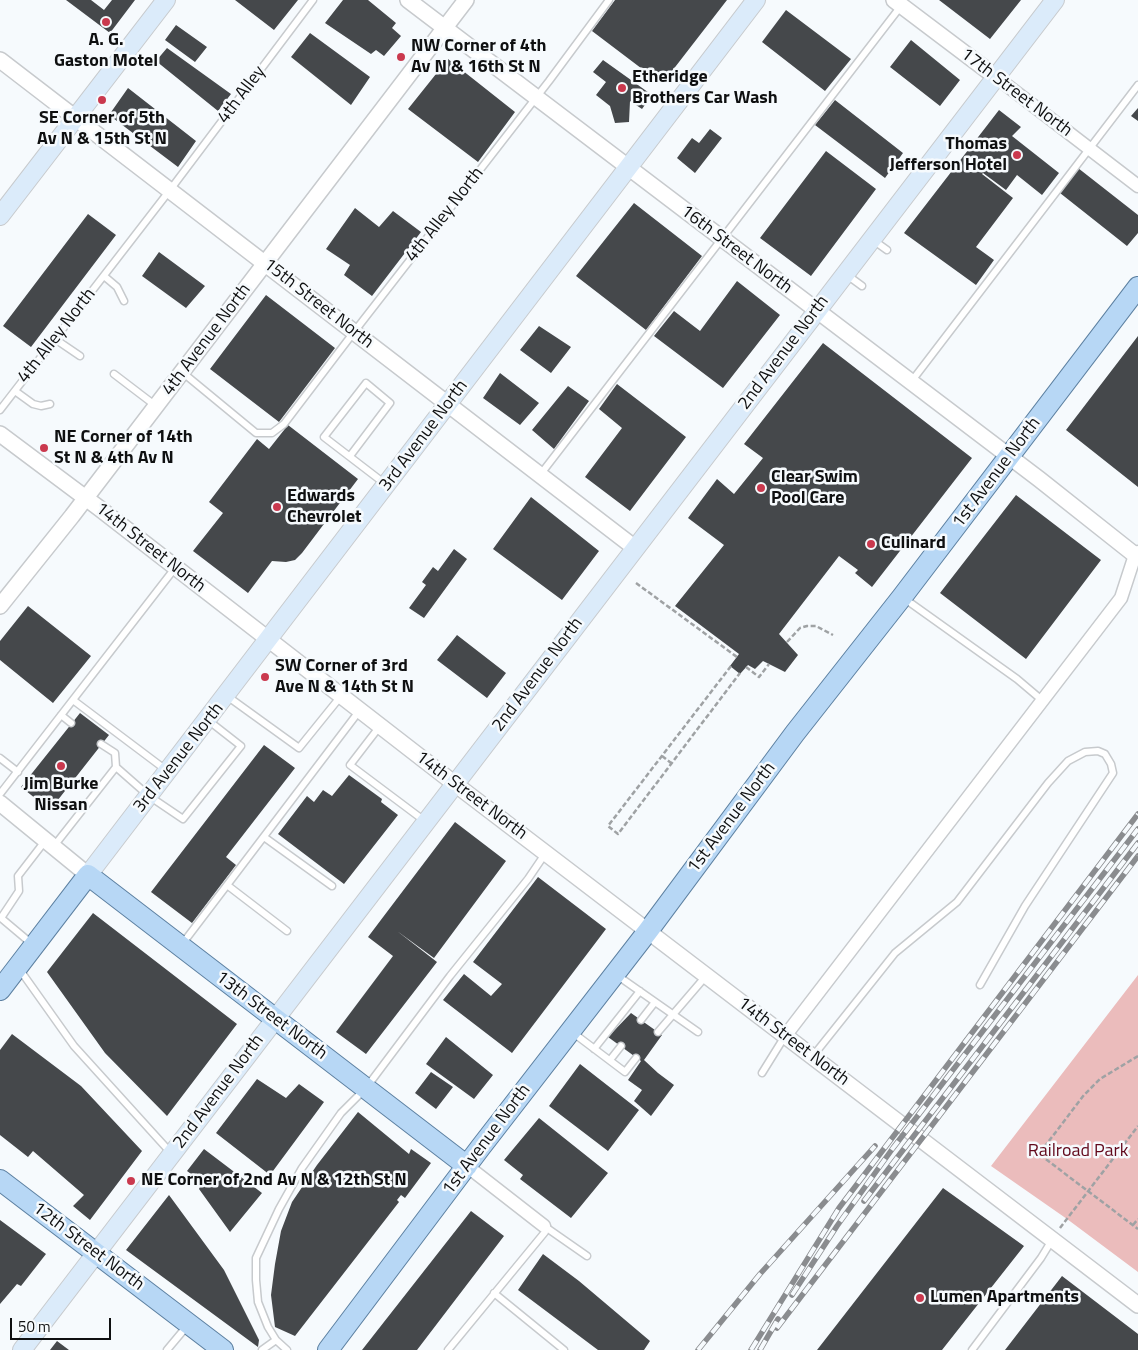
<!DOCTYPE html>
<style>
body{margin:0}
#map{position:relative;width:1138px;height:1350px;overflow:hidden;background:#f6fafd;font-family:"Titillium Web",sans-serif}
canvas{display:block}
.scale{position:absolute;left:10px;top:1318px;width:101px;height:22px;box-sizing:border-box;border:2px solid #0f1011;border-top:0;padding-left:6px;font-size:15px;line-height:18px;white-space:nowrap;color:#0f1011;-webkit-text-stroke:4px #f6fafd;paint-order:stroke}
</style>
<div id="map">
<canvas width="1138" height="1350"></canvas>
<div class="scale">50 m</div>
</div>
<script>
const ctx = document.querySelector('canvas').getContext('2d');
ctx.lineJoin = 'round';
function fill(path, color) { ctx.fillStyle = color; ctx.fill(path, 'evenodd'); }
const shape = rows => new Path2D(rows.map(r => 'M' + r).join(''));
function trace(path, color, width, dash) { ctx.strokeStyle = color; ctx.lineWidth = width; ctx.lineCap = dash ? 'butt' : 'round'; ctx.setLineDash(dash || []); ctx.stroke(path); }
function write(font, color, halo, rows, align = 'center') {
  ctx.font = font + ' "Titillium Web",sans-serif'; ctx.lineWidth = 5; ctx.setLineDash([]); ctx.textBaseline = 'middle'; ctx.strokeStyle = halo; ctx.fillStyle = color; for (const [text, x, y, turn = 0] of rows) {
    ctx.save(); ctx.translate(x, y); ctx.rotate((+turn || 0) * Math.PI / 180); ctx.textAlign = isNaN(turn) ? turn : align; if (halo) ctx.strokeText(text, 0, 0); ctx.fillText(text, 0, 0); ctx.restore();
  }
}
const green = shape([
 [1138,975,1138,1272,1067,1219,991,1166]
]);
const building = shape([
 [66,0,91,0,104,10,112,0,135,0,110,33],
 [235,0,298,0,274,30],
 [343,0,368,0,396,23,392,28,401,36,384,56,376,50,371,54,325,23],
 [615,0,727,0,662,84,592,31],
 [939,0,1021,0,990,39],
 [786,10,851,59,825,91,762,42],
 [176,25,207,47,195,62,165,40],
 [310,33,370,77,351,105,291,57],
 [911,40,960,80,940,106,890,67],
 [167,48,231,94,218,111,156,61],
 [448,59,515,112,478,162,408,109],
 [603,60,652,95,642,109,630,101,629,122,615,123,610,106,596,95,606,82,593,72],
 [128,88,196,141,178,167,109,115],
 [835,100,903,153,885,178,815,125],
 [1138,108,1138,121,1131,116],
 [999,110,1021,127,1012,136,1059,173,1042,195,1017,175,1006,190,983,173,982,174,1013,198,976,247,994,260,976,285,904,233],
 [710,129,722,138,695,173,677,158,692,138,699,143],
 [826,151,876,189,811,276,760,238],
 [1078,168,1138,215,1138,233,1127,246,1060,193],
 [634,203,702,256,646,330,576,276],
 [355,208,379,227,393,211,421,232,372,296,344,275,350,265,326,249],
 [88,214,116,235,31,347,3,326],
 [159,252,205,286,186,308,142,276],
 [737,281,780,315,723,388,654,336,674,311,700,331],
 [266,295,335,348,279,422,210,369],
 [539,326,571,347,551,373,520,350],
 [1138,336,1138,487,1066,430],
 [823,343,972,458,872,587,855,573,858,570,839,556,779,634,798,655,785,672,763,661,755,669,748,665,740,674,730,666,739,654,675,606,724,545,688,518,717,479,734,494,763,458,744,444],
 [500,373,539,403,520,425,483,398],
 [617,384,686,437,630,511,585,477,622,428,599,409],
 [568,386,589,401,554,449,532,430],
 [288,425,358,479,302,553,295,560,286,562,272,561,248,593,193,551,223,513,209,502,257,439,269,449],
 [1016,495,1101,560,1026,659,940,593],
 [531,497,599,551,562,600,493,549],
 [454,549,467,559,424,618,409,608,426,585,422,582,433,567,438,571],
 [28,606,91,656,53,703,0,660,0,641],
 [457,635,506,673,487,698,437,660],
 [80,713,109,735,50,810,21,787],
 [264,745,295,768,226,857,236,865,192,923,151,892],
 [349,775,382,799,381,802,398,815,344,884,278,834,307,796,314,802,323,790,332,796],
 [455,822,506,861,434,958,397,931,437,962,366,1054,336,1032,393,956,368,937],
 [538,877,606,929,512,1053,443,1000,464,974,491,996,502,984,473,962],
 [93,913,237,1024,167,1116,105,1053,47,972],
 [631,1013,662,1035,644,1060,658,1073,674,1085,651,1116,634,1101,642,1090,628,1080,641,1061,608,1037],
 [12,1034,81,1086,142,1151,90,1220,73,1206,84,1195,33,1151,28,1157,0,1135,0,1050],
 [446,1037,493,1075,474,1099,426,1064],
 [580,1064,639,1110,608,1151,549,1106],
 [431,1072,453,1087,436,1109,415,1093],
 [257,1079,286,1098,299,1084,324,1102,270,1175,216,1133],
 [358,1112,409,1154,411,1149,431,1163,405,1198,401,1195,397,1200,399,1202,295,1336,275,1327,271,1295,275,1264,281,1231,292,1202,317,1165],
 [539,1118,608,1173,571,1218,520,1179,523,1175,504,1160],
 [204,1149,262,1193,230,1232,199,1189,202,1182,187,1171],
 [943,1188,1024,1246,942,1350,817,1350],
 [169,1195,224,1270,259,1340,258,1347,126,1250],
 [471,1211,504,1236,417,1350,362,1350],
 [0,1220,46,1254,21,1286,17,1284,0,1304],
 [543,1254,579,1281,650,1341,644,1350,598,1350,518,1290],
 [1062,1276,1138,1334,1138,1350,1005,1350],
 [57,1341,69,1350,50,1350]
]);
const path = shape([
 [636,583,737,657],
 [787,642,800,628,807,626,816,626,833,635],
 [731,666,608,826,618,834,740,673],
 [746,667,759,677,769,664],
 [662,756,671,763],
 [1138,1056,1100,1079,1084,1095,1039,1154,1138,1229],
 [1133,1225,1138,1219],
 [1060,1228,1138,1126]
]);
const service = shape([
 [873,240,887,250],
 [847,275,862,286],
 [104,276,117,287,124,301],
 [55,339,80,356],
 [182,372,256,433,272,433,284,424,354,332,549,81,609,0],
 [114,374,156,406],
 [911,382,1138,85],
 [15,391,33,404,41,406,50,404],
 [0,410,170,190,313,0],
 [350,456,390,403,366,383,324,437,384,483],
 [540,475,901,6],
 [905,599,1017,679,1043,701],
 [227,696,299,748,341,696],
 [73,700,166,770],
 [61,715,71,723],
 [380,726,350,765,426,822],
 [0,758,18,772],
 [116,767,149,796,183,819,241,746,209,721],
 [0,794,175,568],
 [264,837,332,886],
 [54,846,116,767,115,753,101,744],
 [227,885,287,931],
 [183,943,360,710],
 [32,944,1,918,19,891,18,876,45,841],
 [20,970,74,1046,171,1153],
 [618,976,698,1032],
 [641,1020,655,1002],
 [572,1032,625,1072,636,1058],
 [658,1032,706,976],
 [594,1049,640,991],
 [813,1056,895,953,957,902,1048,783,1068,761,1085,752,1098,751,1105,754,1111,764,1113,773,1025,906,980,985],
 [610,1060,621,1046],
 [762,1073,785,1036],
 [544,1226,587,1256],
 [494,1293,564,1350],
 [167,1350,187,1326],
 [262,1350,276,1340],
 [287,1350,276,1340,268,1327,258,1302,256,1280,256,1258,279,1209,302,1168,341,1113,366,1088,450,976,528,879,545,854],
 [448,1350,545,1232,544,1226],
 [972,1350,1041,1258,1052,1240]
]);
const minor = shape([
 [996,77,1138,186],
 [785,1036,1121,598,1135,555,1138,552],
 [467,1166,544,1226]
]);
const tertiary = shape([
 [408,0,1039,479,1135,555],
 [894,0,996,77],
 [0,60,635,548],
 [0,434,99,508,455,784,1138,1305],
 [0,606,72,516,466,0],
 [0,803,88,875]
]);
const secondary = shape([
 [0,216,166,0],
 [88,875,756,0],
 [22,1350,1055,0]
]);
const primary = shape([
 [0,990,88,875,467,1166],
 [0,1180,223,1350],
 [328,1350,480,1148,648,931,795,733,902,597,1138,287]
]);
const rail = shape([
 [864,1201,1138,843],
 [792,1295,837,1226,893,1148,1138,829],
 [777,1328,1138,856],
 [698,1350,760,1274,875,1146],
 [751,1350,839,1208,1138,814],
 [760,1350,778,1319]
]);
const markers = [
 [106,22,5,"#ca394e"],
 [401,57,5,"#ca394e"],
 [622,88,5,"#ca394e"],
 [102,100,5,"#ca394e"],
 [1017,155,5,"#ca394e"],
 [44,448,5,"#ca394e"],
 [761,488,5,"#ca394e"],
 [277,507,5,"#ca394e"],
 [871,544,5,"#ca394e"],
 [265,677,5,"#ca394e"],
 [61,766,5,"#ca394e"],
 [131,1181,5,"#ca394e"],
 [920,1298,5,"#ca394e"]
];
const poiNames = [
 ["A. G.",106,41,"center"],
 ["Gaston Motel",106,62,"center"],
 ["NW Corner of 4th",411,47],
 ["Av N & 16th St N",411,68],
 ["Etheridge",632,78],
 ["Brothers Car Wash",632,99],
 ["SE Corner of 5th",102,119,"center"],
 ["Av N & 15th St N",102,140,"center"],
 ["Thomas",1007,145,"right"],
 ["Jefferson Hotel",1007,166,"right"],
 ["NE Corner of 14th",54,438],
 ["St N & 4th Av N",54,459],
 ["Clear Swim",771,478],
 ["Pool Care",771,499],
 ["Edwards",287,497],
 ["Chevrolet",287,518],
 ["Culinard",881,544],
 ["SW Corner of 3rd",275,667],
 ["Ave N & 14th St N",275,688],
 ["Jim Burke",61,785,"center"],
 ["Nissan",61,806,"center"],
 ["NE Corner of 2nd Av N & 12th St N",141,1181],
 ["Lumen Apartments",930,1298]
];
const streetNames = [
 ["17th Street North",1016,93,37],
 ["4th Alley",242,95,-53],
 ["4th Alley North",445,215,-52],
 ["16th Street North",736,250,37],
 ["15th Street North",318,304,38],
 ["4th Alley North",57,336,-52],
 ["4th Avenue North",207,340,-53],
 ["2nd Avenue North",784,353,-53],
 ["3rd Avenue North",424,436,-53],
 ["1st Avenue North",997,473,-53],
 ["14th Street North",150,548,38],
 ["2nd Avenue North",538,675,-53],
 ["3rd Avenue North",179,758,-52],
 ["14th Street North",471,796,37],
 ["1st Avenue North",732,818,-53],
 ["13th Street North",271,1016,37],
 ["14th Street North",793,1042,37],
 ["2nd Avenue North",219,1092,-53],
 ["1st Avenue North",487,1140,-53],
 ["12th Street North",88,1247,37]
];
const parkNames = [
 ["Railroad Park",1078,1152]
];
fill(green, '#ebbcbc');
fill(building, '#45484b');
trace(service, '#c7cacd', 9);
trace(minor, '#c7cacd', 15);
trace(tertiary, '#c7cacd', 18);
trace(secondary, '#c7cacd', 20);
trace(primary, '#5d80a1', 22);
trace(path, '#9fa2a4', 2.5, [5, 2.5]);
trace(service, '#fff', 6);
trace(minor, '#fff', 12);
trace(tertiary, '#fff', 15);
trace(secondary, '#dbebfa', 18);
trace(primary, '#b7d7f5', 20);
trace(rail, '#8a8c8f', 5.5);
trace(rail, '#f6fafd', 4, [11]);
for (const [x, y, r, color] of markers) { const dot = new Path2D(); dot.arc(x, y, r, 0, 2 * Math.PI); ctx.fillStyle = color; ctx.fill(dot); trace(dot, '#f6fafd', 2); }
write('bold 18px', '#0f1011', '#f6fafd', poiNames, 'left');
write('18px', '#0f1011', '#f6fafd', streetNames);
write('18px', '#61081b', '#f6fafd', parkNames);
</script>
